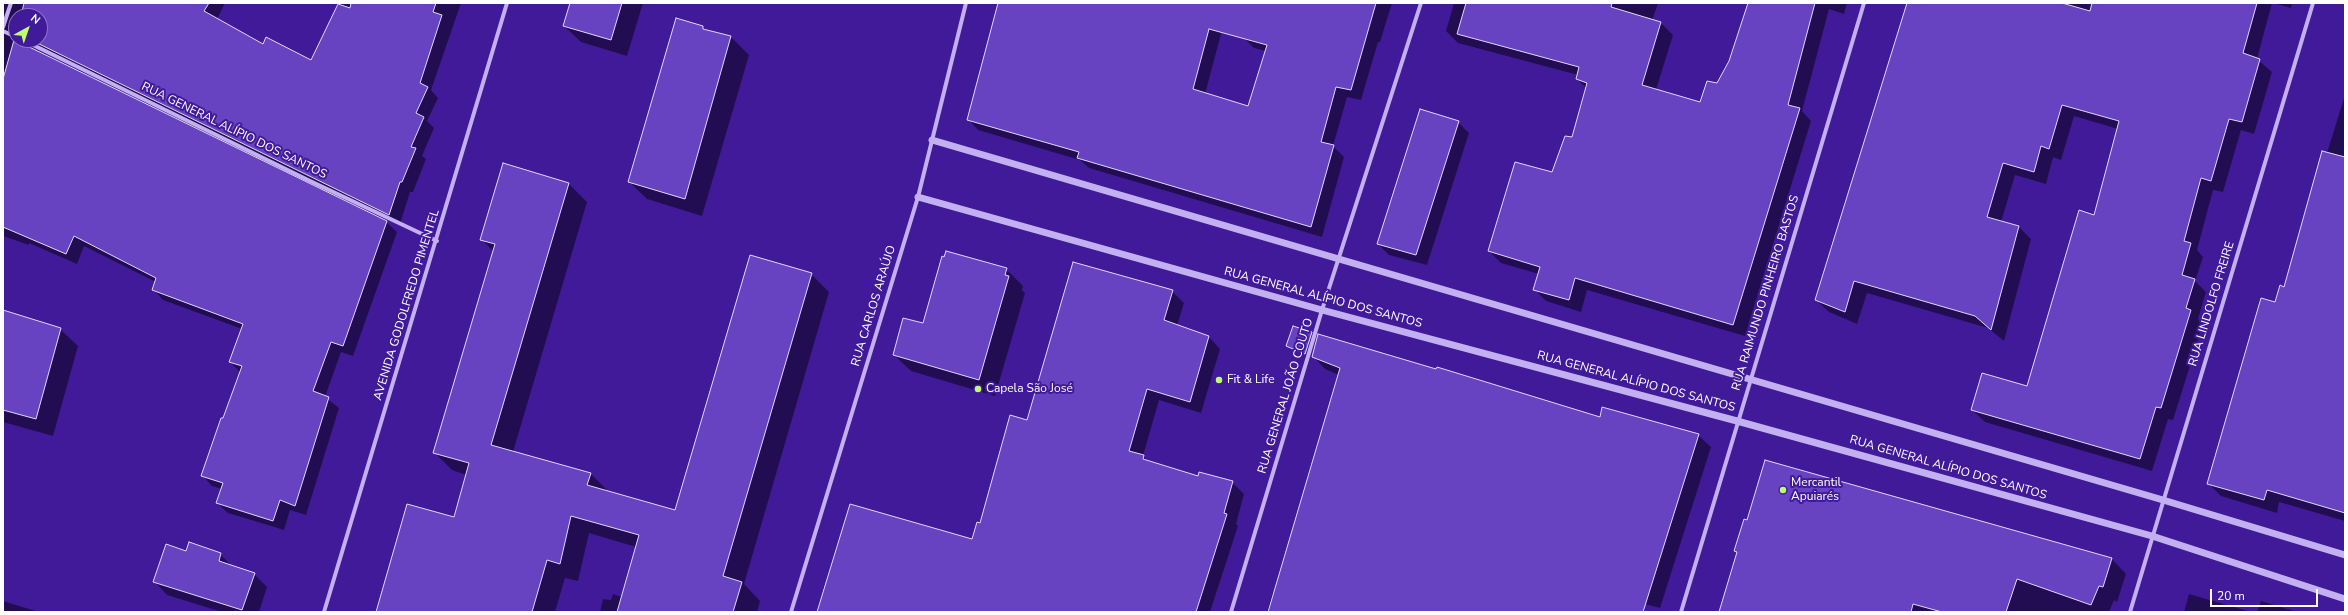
<!DOCTYPE html>
<meta charset="utf-8">
<style>
body{margin:0}
#map{position:relative;width:2348px;height:615px;overflow:hidden;background:#411a9a;font-family:"Nunito Sans",sans-serif}
canvas{display:block}
.frame{position:absolute;inset:0;border:4px solid #fff;pointer-events:none}
.north{position:absolute;left:8px;top:8px;width:40px;height:40px;box-sizing:border-box;background:#411a9a;border:1px solid #8d76c2;border-radius:50%;rotate:40deg;font-size:11px;font-weight:700;line-height:16px;text-align:center;color:#fff}
.north::after{content:'';display:block;margin:auto;width:14px;height:18px;background:#beff70;clip-path:polygon(50% 0,100% 100%,50% 72%,0 100%)}
.scale{position:absolute;left:2210px;top:589px;width:108px;height:18px;box-sizing:border-box;border:2px solid #fff;border-top:0;padding-left:5px;font-size:12px;line-height:14px;white-space:nowrap;color:#fff;-webkit-text-stroke:3px #411a9a;paint-order:stroke}
</style>
<div id="map">
<canvas width="2348" height="615"></canvas>
<div class="frame"></div>
<div class="north">N</div>
<div class="scale">20 m</div>
</div>
<script>
const ctx = document.querySelector('canvas').getContext('2d');
ctx.lineJoin = 'round';
function fill(path, color) { ctx.fillStyle = color; ctx.fill(path, 'evenodd'); }
const shape = rows => new Path2D(rows.map(r => 'M' + r).join(''));
function trace(path, color, width, dash) { ctx.strokeStyle = color; ctx.lineWidth = width; ctx.lineCap = dash ? 'butt' : 'round'; ctx.setLineDash(dash || []); ctx.stroke(path); }
function write(font, color, halo, rows, align = 'center') {
  ctx.font = font + ' "Nunito Sans",sans-serif'; ctx.lineWidth = 4; ctx.setLineDash([]); ctx.textBaseline = 'middle'; ctx.strokeStyle = halo; ctx.fillStyle = color; for (const [text, x, y, turn = 0] of rows) {
    ctx.save(); ctx.translate(x, y); ctx.rotate((+turn || 0) * Math.PI / 180); ctx.textAlign = isNaN(turn) ? turn : align; if (halo) ctx.strokeText(text, 0, 0); ctx.fillText(text, 0, 0); ctx.restore();
  }
}
const shadow = shape([
 [3,3,225,3,217,19,263,45,311,61,339,5,334,3,461,3,431,90,438,98,427,121,434,128,422,156,426,159,413,192,410,192,400,224,35,47,31,49,386,222,397,232,353,356,341,352,325,397,339,408,306,515,290,510,284,530,228,513,217,503,222,489,212,486,202,475,240,372,230,362,242,329,163,300,153,289,156,282,84,246,77,264,29,243,29,245,3,236],
 [16,16,40,16,40,40,15,41,10,39,12,33,16,37],
 [571,3,643,3,627,56,581,42,564,26],
 [999,3,1197,3,1225,19,1205,94,1249,108,1266,51,1254,48,1243,37,1252,3,1392,3,1380,42,1378,42,1361,100,1347,97,1333,146,1344,157,1322,237,1089,168,1080,160,978,130,968,119],
 [1454,3,1658,3,1652,21,1661,23,1673,35,1656,90,1701,103,1717,85,1730,62,1749,3,1847,3,1844,14,1829,9,1802,111,1811,121,1745,336,1587,290,1581,312,1546,301,1534,289,1539,274,1501,263,1489,251,1553,173,1572,138,1587,89,1577,79,1578,75,1458,43,1446,31],
 [1908,3,2272,3,2257,59,2272,72,2254,134,2241,130,2223,192,2213,190,2197,250,2203,257,2195,281,2206,292,2198,319,2203,324,2173,420,2168,419,2152,471,1985,422,1972,410,2028,387,2094,216,2118,129,2074,116,2061,160,2053,157,2046,184,2015,175,2001,222,2019,227,2031,239,2004,341,1988,328,1867,293,1857,324,1829,312,1816,300],
 [2273,3,2292,3,2291,8],
 [703,27,707,31,731,37,749,55,702,216,647,199,629,182],
 [2345,95,2345,521,2279,502,2277,513,2221,496,2208,483,2275,303,2285,288],
 [1458,122,1469,133,1427,265,1389,255,1378,244],
 [503,164,569,184,587,202,513,452,591,474,609,492,676,512,811,274,829,292,744,584,760,601,757,612,600,612,603,599,611,600,613,594,622,597,636,547,589,533,578,581,565,578,555,612,377,612,454,518,466,475,452,470,434,452,493,251,481,239],
 [945,258,1006,269,1023,286,1022,290,1025,293,995,396,911,371,894,355,923,324],
 [1172,291,1184,303,1177,326,1209,337,1220,349,1201,413,1159,400,1143,456,1149,462,1198,477,1232,482,1244,494,1236,524,1238,526,1210,612,818,612,973,540,1028,421],
 [3,311,60,329,78,346,53,436,3,422],
 [1313,356,1601,418,1698,435,1711,447,1660,608,1645,604,1642,612,1267,612,1273,592,1275,593,1339,375,1325,369],
 [1766,461,2112,559,2126,574,2117,602,2114,600,2109,612,1720,612,1738,553,1735,550,1748,521],
 [187,552,220,554,233,567,254,574,267,587,259,612,222,612,167,595,155,582],
 [2189,594,2251,612,2184,612],
 [3,601,39,612,3,612],
 [2261,601,2297,612,2257,612]
]);
const building = shape([
 [24,3,209,3,204,11,263,44,266,37,311,60,338,4,350,8,351,3,436,3,433,12,442,15,420,83,428,87,416,113,424,117,411,147,416,148,402,182,400,182,389,215,31,40,40,40,40,16,21,16,24,3],
 [570,3,622,3,611,40,563,26,570,3],
 [998,3,1376,3,1351,90,1336,87,1321,142,1334,145,1311,227,1077,158,1079,152,967,120,998,3],
 [1209,29,1267,45,1248,106,1193,89,1209,29],
 [1466,3,1612,3,1611,7,1661,22,1642,85,1700,102,1707,81,1717,83,1729,61,1748,3,1815,3,1788,105,1800,108,1733,325,1575,278,1569,300,1533,290,1540,267,1488,251,1515,162,1552,172,1565,136,1572,137,1587,83,1576,79,1579,67,1457,34,1466,3],
 [1907,3,2062,3,2090,11,2092,3,2257,3,2243,53,2260,59,2242,122,2229,119,2211,181,2201,178,2184,241,2191,243,2182,275,2195,279,2186,308,2191,310,2161,408,2156,407,2140,459,1971,410,1982,373,2027,386,2079,210,2094,215,2119,121,2062,105,2049,149,2041,146,2034,172,2003,163,1987,217,2019,226,1991,330,1975,316,1854,281,1845,312,1815,300,1907,3],
 [676,18,703,26,703,29,731,36,685,199,628,182,676,18],
 [14,40,20,40,21,43,387,221,343,346,331,342,313,391,329,397,295,506,280,500,273,521,216,503,223,483,201,476,221,418,223,418,242,366,229,362,243,324,152,290,156,278,74,236,66,254,3,227,3,79,14,40],
 [1420,109,1459,121,1416,255,1377,244,1420,109],
 [2322,151,2345,157,2345,513,2267,490,2264,500,2207,484,2261,298,2275,302,2280,285,2284,287,2322,151],
 [503,163,569,183,491,445,591,473,587,485,675,510,750,255,812,273,723,576,742,582,733,612,617,612,639,535,571,516,560,564,547,560,532,612,376,612,407,504,454,517,469,463,433,453,495,244,480,240,503,163],
 [946,251,1007,268,1005,275,1009,276,979,380,893,355,903,318,923,323,942,256,944,257,946,251],
 [1073,262,1173,290,1164,320,1209,336,1190,402,1147,389,1129,451,1144,455,1143,459,1198,476,1199,472,1233,481,1224,513,1227,514,1196,612,817,612,850,504,972,539,977,522,980,523,1010,415,1027,420,1073,262],
 [3,310,61,328,36,419,3,410,3,310],
 [1293,326,1312,332,1305,354,1286,346,1293,326],
 [1318,334,1436,369,1437,367,1600,417,1602,407,1699,434,1643,612,1268,612,1340,368,1312,357,1318,334],
 [1765,460,2112,558,2103,587,2099,586,2091,605,2017,579,2006,612,1942,612,1913,604,1911,612,1719,612,1737,552,1734,551,1744,519,1747,520,1765,460],
 [189,542,221,553,219,561,255,573,242,610,153,582,166,544,186,551,189,542]
]);
const minor = shape([
 [3,27,11,3],
 [3,31,16,37],
 [23,40,308,180,437,241],
 [324,612,507,3],
 [791,612,918,197,966,3],
 [1231,612,1322,310,1421,3],
 [1681,612,1864,3],
 [2130,612,2313,3]
]);
const tertiary = shape([
 [932,140,2163,500,2345,555],
 [918,197,1322,310,1737,421,2152,536,2345,599]
]);
const markers = [
 [1219,380,4,"#beff70"],
 [978,389,4,"#beff70"],
 [1783,490,4,"#beff70"]
];
const streetNames = [
 ["RUA GENERAL ALÍPIO DOS SANTOS",234,131,26],
 ["RUA RAIMUNDO PINHEIRO BASTOS",1766,293,-73],
 ["RUA GENERAL ALÍPIO DOS SANTOS",1323,298,15],
 ["RUA LINDOLFO FREIRE",2212,304,-73],
 ["AVENIDA GODOLFREDO PIMENTEL",407,305,-73],
 ["RUA CARLOS ARAÚJO",874,306,-73],
 ["RUA GENERAL ALÍPIO DOS SANTOS",1636,382,15],
 ["RUA GENERAL JOÃO COUTO",1286,396,-73],
 ["RUA GENERAL ALÍPIO DOS SANTOS",1948,468,16]
];
const poiNames = [
 ["Fit & Life",1227,380],
 ["Capela São José",986,389],
 ["Mercantil",1791,483],
 ["Apuiarés",1791,497]
];
fill(shadow, '#0007');
fill(building, '#6843c1');
trace(building, '#e2d7fc', 1);
trace(minor, '#c3b0f1', 4);
trace(tertiary, '#c3b0f1', 7);
for (const [x, y, r, color] of markers) { const dot = new Path2D(); dot.arc(x, y, r, 0, 2 * Math.PI); ctx.fillStyle = color; ctx.fill(dot); trace(dot, '#411a9a', 1.5); }
write('12px', '#fff', '#411a9a', streetNames);
write('12px', '#fff', '#411a9a', poiNames, 'left');
</script>
